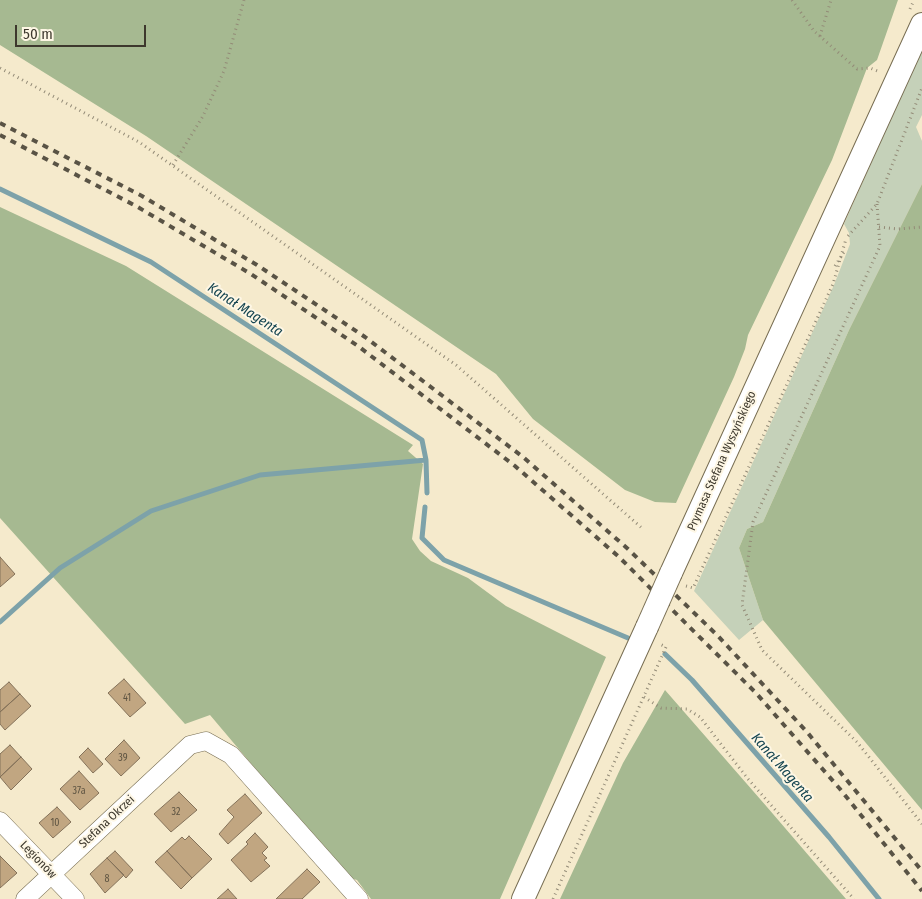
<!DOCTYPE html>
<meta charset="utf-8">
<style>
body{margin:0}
#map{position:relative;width:922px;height:899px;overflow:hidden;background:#f5eacc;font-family:"Fira Sans Condensed",sans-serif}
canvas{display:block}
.scale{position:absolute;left:15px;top:25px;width:131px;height:22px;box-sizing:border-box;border:2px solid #3d382d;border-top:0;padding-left:6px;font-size:15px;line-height:18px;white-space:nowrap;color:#3d382d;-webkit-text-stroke:4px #fef7e5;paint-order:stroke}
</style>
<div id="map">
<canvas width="922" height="899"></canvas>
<div class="scale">50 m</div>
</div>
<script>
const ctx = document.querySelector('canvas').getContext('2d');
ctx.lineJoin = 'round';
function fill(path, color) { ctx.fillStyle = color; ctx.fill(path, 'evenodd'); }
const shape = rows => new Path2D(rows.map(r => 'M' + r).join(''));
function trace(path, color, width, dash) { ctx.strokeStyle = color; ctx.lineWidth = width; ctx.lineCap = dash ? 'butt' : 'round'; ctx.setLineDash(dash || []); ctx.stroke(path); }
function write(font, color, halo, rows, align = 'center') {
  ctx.font = font + ' "Fira Sans Condensed",sans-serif'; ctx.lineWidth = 4; ctx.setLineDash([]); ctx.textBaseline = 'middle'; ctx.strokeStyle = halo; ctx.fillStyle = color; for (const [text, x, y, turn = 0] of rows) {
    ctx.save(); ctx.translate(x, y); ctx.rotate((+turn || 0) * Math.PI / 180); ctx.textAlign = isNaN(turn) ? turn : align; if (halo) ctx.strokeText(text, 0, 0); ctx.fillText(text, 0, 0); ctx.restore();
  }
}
const green = shape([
 [922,49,922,115,916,127,922,141,922,184,849,330,763,522,747,529,739,548,763,620,739,640,694,591,834,285,850,244,849,233,844,224]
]);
const forest = shape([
 [0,0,898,0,877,60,867,68,832,160,748,335,745,349,734,377,676,503,655,502,625,490,533,419,496,374,146,136,0,45],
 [922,184,922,810,763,620,739,548,747,529,763,522,849,330],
 [0,207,126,266,413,445,408,451,423,464,412,539,420,551,431,561,468,578,506,606,606,657,500,899,371,899,357,880,347,877,210,715,185,724,0,518],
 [665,690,767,807,846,899,560,899,623,763]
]);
const stream = shape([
 [0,189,151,262,422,440,426,460,427,493],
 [425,507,422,538,444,560,628,638],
 [0,622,60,568,151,511,260,475,426,460],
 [665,654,692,680,829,837,879,899]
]);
const building = shape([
 [0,557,15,574,0,587,0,557],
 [124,679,146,703,130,717,108,693,124,679],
 [9,682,20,694,0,712,0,690,9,682],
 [20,694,31,706,5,730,0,724,0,712,20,694],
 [124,740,140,758,121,776,105,759,124,740],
 [10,745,21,757,0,777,0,754,10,745],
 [88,748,103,764,93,773,79,757,88,748],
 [21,757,32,769,11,790,0,777,21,757],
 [79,771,99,793,80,810,60,789,79,771],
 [179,792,197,810,171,832,154,814,179,792],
 [245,794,262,813,228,844,219,834,234,817,227,810,245,794],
 [57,807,71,822,53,838,39,823,57,807],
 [255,833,268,847,262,853,267,858,264,860,270,866,251,882,231,860,248,844,246,842,255,833],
 [189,836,212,859,192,878,167,851,182,837,185,840,189,836],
 [115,851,133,870,126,878,107,858,115,851],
 [167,851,192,878,181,889,155,862,167,851],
 [0,856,17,873,0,888,0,856],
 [107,858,124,875,105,893,90,874,107,858],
 [307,869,320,882,302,899,276,899,307,869],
 [228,889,237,899,217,899,228,889]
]);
const path = shape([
 [792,0,814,31,857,69,870,68,880,72],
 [910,9,914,0],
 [820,36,831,0],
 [0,68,139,142,456,365,643,529],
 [173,165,203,116,224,71,244,0],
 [877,204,880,246,753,522,742,605,762,650,857,742,922,824],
 [879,227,898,229,922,227],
 [848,236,877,204,922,88],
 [835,266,844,252],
 [686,586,693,588,694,586,833,284,846,239],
 [644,697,661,708,687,709,700,717,748,779,854,899],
 [553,899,666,647,660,644]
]);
const minor = shape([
 [0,821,75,899],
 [25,899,190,745,206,741,231,755,359,899]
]);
const major = shape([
 [671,573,922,24],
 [523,899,647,627]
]);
const rail = shape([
 [0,123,142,196,257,265,365,337,523,457,628,549,718,636,807,732,922,871],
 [0,135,136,206,251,274,358,346,515,466,619,557,756,693,840,789,922,891]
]);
const majorBridge = shape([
 [647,627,671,573]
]);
const numberNames = [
 ["41",127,698],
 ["39",123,758],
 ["37a",79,791],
 ["32",176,812],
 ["10",55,823],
 ["8",107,879]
];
const streetNames = [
 ["Prymasa Stefana Wyszyńskiego",722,461,-66],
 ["Stefana Okrzei",107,822,-43],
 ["Legionów",38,860,46]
];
const waterNames = [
 ["Kanał Magenta",245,310,33],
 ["Kanał Magenta",782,768,49]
];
fill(green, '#c5d1b9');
fill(forest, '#a6b991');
trace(stream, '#7da2a9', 5);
fill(building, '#c1a681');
trace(building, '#84725a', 1);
trace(minor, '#776d52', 19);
trace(major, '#776d52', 24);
trace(path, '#938b77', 3, [1, 4]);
trace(minor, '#fff', 18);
trace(major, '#fff', 22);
trace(rail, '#595345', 4, [6, 6]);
trace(majorBridge, '#776d52', 24, []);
trace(majorBridge, '#fff', 22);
write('10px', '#5e5442', null, numberNames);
write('12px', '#3d382d', '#fef7e5', streetNames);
write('italic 14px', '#154551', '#fef7e5', waterNames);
</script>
